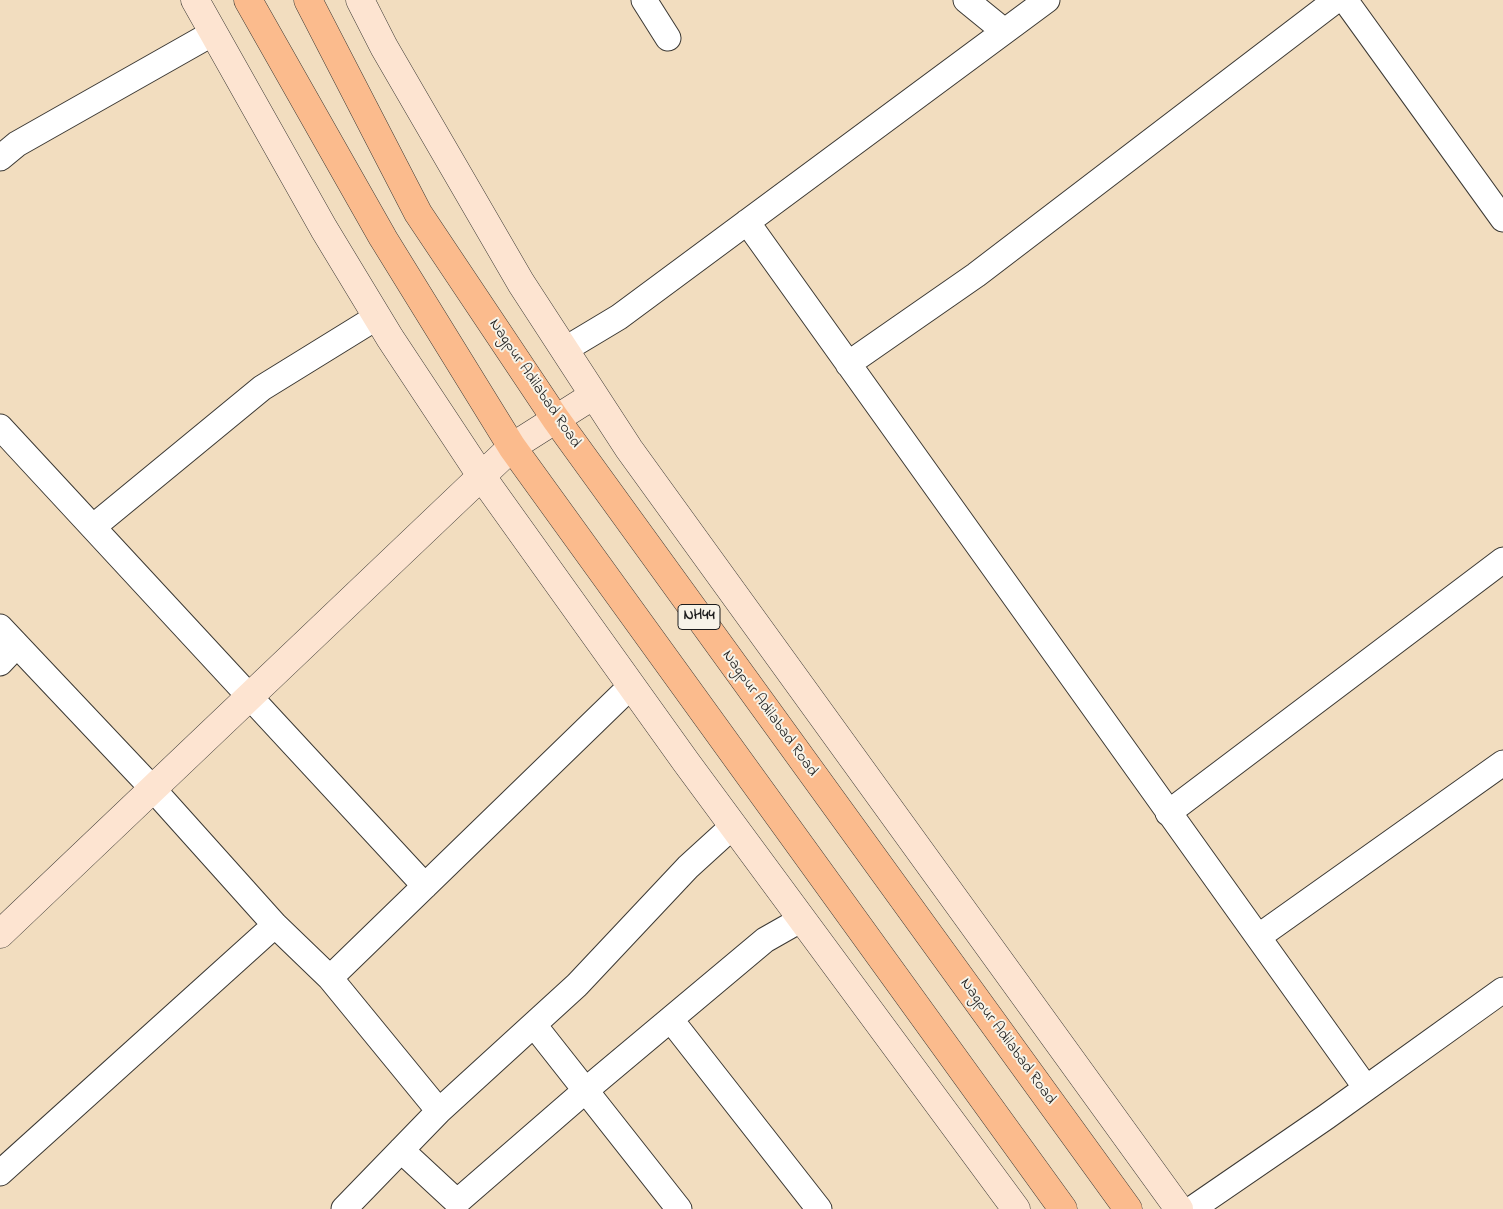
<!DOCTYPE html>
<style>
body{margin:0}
canvas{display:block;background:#f2ddbf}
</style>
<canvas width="1503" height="1209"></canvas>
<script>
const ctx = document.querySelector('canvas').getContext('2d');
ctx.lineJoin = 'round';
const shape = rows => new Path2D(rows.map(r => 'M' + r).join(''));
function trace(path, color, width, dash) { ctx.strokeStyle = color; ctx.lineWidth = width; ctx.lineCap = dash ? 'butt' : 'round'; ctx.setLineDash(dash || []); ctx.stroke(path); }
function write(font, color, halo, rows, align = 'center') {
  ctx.font = font + ' "Indie Flower",sans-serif'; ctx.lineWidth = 4; ctx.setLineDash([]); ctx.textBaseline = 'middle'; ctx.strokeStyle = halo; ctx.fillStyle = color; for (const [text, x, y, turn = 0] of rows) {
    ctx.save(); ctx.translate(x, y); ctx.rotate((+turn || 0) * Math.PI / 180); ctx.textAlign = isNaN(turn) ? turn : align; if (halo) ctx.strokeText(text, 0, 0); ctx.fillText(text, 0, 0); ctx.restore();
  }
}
const street = shape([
 [644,0,668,38],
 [966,0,1004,31],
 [1345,0,1503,219],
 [0,158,17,144,213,33],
 [747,222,1366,1088],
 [564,350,619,317,1047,0],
 [848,364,976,275,1336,0],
 [0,427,425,886],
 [93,527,262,388,377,317],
 [0,627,153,789,275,925,330,978,439,1111],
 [0,663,17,645],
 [1168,813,1503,560],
 [1258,937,1503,763],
 [330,978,631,686],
 [671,1020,819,1209],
 [534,1025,679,1209],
 [401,1150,457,1202,586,1090,765,940,802,919],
 [0,1173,275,925],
 [344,1209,439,1111,577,985,688,867,733,826],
 [1192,1209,1326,1117,1503,990]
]);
const secondary = shape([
 [195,0,324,229,390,338,482,477,686,762,1016,1209],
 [360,0,384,47,521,283,629,449,1179,1209],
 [0,934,512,447,594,395]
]);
const highway = shape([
 [248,0,383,238,512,447,1063,1209],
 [308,0,418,213,555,418,1128,1209]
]);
const shields = [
 [699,617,42]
];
const shieldNames = [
 ["NH44",699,617]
];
const streetNames = [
 ["Nagpur Adilabad Road",534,384,56],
 ["Nagpur Adilabad Road",769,714,54],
 ["Nagpur Adilabad Road",1007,1042,54]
];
trace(street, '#3c3934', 27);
trace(secondary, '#3c3934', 29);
trace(highway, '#3c3934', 29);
trace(street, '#fff', 25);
trace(secondary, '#fde4d1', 28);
trace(highway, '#fbbb8d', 28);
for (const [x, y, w] of shields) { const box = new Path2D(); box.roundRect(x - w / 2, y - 12.5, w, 25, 4); ctx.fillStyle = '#f7f3e8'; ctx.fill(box); trace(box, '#1c1c1c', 1); }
write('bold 15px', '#1c1c1c', null, shieldNames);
write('16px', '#1c1c1c', '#f7f3e8', streetNames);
</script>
